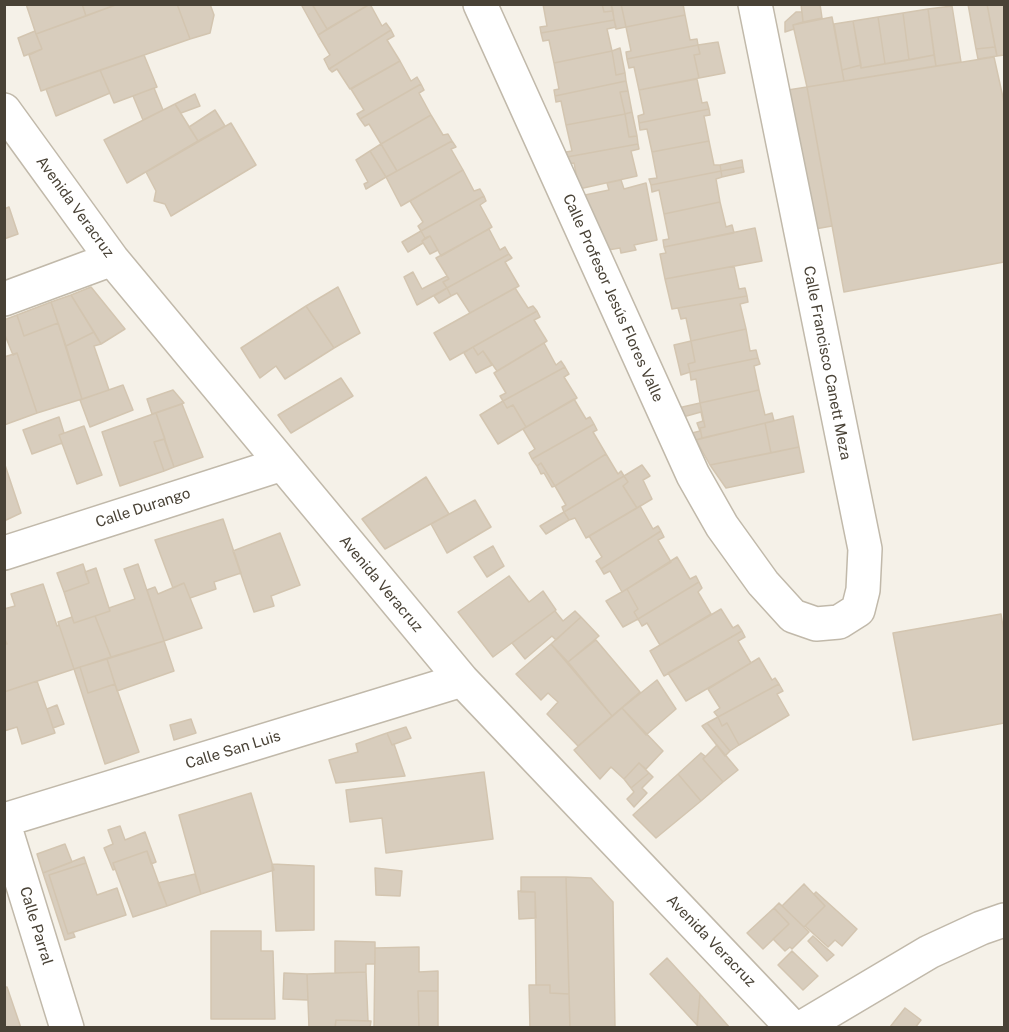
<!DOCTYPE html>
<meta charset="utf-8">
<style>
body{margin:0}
#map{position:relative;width:1009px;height:1032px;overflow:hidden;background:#f5f1e8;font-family:"Public Sans",sans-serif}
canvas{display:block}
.frame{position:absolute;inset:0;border:6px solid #494236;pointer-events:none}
</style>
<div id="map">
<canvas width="1009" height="1032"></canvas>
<div class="frame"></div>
</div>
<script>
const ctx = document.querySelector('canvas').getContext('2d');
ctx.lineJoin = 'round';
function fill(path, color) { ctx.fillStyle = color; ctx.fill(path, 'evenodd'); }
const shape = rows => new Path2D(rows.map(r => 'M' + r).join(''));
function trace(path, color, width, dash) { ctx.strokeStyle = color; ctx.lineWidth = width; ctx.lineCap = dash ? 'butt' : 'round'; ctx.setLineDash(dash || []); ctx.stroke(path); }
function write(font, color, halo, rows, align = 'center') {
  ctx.font = font + ' "Public Sans",sans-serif'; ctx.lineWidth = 5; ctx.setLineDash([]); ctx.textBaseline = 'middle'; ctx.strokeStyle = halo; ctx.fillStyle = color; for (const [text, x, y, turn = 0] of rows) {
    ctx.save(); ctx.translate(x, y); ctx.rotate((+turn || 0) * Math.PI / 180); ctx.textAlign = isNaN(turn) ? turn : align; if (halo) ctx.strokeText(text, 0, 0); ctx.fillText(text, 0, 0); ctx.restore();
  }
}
const building = shape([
 [26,4,82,4,86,16,36,34,26,4],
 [82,4,118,4,86,16,82,4],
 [118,4,177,4,190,39,41,91,29,55,42,49,36,34,118,4],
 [177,4,210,4,214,15,210,33,190,39,177,4],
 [305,4,312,4,327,29,318,35,302,6,305,4],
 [312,4,370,4,327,29,312,4],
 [370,4,382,26,386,23,391,30,329,69,324,59,330,55,318,35,370,4],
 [543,4,602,4,604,12,613,11,614,20,541,33,540,27,547,26,543,4],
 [602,4,611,4,613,11,604,12,602,4],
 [611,4,621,4,626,27,616,29,611,4],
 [621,4,683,4,685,15,626,27,621,4],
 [801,4,820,4,822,18,803,22,801,4],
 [968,4,987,4,995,47,976,49,968,4],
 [987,4,1004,4,1004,55,997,56,987,4],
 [952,6,961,62,936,66,928,9,952,6],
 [928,9,934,55,909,60,903,13,928,9],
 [796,12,802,12,803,22,793,25,794,29,785,32,785,22,796,12],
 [903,13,909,60,885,64,878,17,903,13],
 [685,15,690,40,697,39,698,45,627,59,626,52,631,51,626,27,685,15],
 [832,17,844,81,807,87,793,25,832,17],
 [878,17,885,64,861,68,853,21,878,17],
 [614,20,616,27,607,29,612,51,554,63,549,40,543,41,541,33,614,20],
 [853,21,861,65,842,70,834,24,853,21],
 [391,30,394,36,387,40,400,61,350,89,337,69,332,72,329,69,391,30],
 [35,31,42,49,24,56,18,38,35,31],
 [718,42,725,73,699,78,694,55,700,54,698,45,718,42],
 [698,45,700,54,694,55,699,78,639,90,634,67,629,68,627,59,698,45],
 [995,47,997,56,978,59,976,49,995,47],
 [620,48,625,73,616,75,612,51,620,48],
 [612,51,616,75,625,73,626,81,555,96,554,90,559,89,554,63,612,51],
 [144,55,157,87,114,103,100,70,144,55],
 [934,55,936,66,844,81,842,70,861,65,861,68,934,55],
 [994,57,1004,102,1004,262,844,292,807,87,994,57],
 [400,61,411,81,417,77,421,84,360,119,357,114,364,110,351,89,400,61],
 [100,70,110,93,56,116,46,89,100,70],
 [697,79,702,103,707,102,709,109,639,123,638,116,644,114,639,90,697,79],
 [626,81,628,91,620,92,625,114,566,125,561,101,556,102,555,96,626,81],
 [421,84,424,90,419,93,431,115,381,144,369,124,365,126,360,119,421,84],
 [807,87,832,226,815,229,788,90,807,87],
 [154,88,163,110,143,120,133,96,154,88],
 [628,91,632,112,625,114,620,92,628,91],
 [195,94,200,106,181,113,175,104,195,94],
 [175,104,198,141,127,183,104,140,175,104],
 [709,109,710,115,704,116,709,141,652,152,647,129,640,130,639,123,709,109],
 [215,110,225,126,198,141,189,127,215,110],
 [632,112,637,136,629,137,625,114,632,112],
 [625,114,629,137,637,136,638,144,567,157,566,152,572,151,566,125,625,114],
 [431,115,443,135,448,134,452,141,397,171,381,144,431,115],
 [231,123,256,165,171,216,165,204,154,201,156,191,146,172,231,123],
 [452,141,456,147,451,149,463,170,401,206,386,177,452,141],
 [709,141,714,165,720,165,721,171,651,185,649,179,657,178,652,152,709,141],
 [381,144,397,171,386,177,370,151,381,144],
 [638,144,639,149,631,151,637,176,579,189,574,163,569,164,567,157,638,144],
 [370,151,386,177,366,189,364,184,368,182,356,160,370,151],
 [742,160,743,167,721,171,720,165,742,160],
 [743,167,744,172,722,177,721,171,743,167],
 [463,170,474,191,480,189,484,196,421,231,418,226,423,222,410,201,463,170],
 [721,171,722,177,716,179,720,202,664,214,659,190,652,192,651,185,721,171],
 [621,180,624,189,646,183,657,240,634,245,636,250,621,253,620,248,596,252,585,195,609,190,607,183,621,180],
 [484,196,486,201,480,205,492,227,441,256,430,236,425,238,421,231,484,196],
 [720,202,726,227,732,225,734,233,664,247,663,240,669,239,664,214,720,202],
 [9,207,18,234,4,239,4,209,9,207],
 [755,228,762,261,665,279,660,254,666,253,664,247,755,228],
 [489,229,500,250,505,247,509,254,447,288,443,282,449,279,436,258,489,229],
 [421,231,425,238,422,241,423,243,408,252,402,242,421,231],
 [430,236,438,250,430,254,422,241,430,236],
 [509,254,512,258,505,262,519,286,470,313,457,293,451,296,447,288,509,254],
 [734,266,739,289,745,288,747,296,672,309,665,279,734,266],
 [413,272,422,289,447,276,449,279,443,282,447,288,417,305,404,277,413,272],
 [91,287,125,329,101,344,71,295,91,287],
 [338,287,360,333,334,348,306,306,338,287],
 [447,288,451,296,439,303,434,296,447,288],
 [515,288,528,308,533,306,537,311,450,360,434,333,515,288],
 [71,295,94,332,66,346,51,302,71,295],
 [747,296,748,302,740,304,746,329,691,341,686,318,681,319,678,308,747,296],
 [51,302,58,323,24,336,17,315,51,302],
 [306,306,334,348,285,379,276,366,260,378,241,348,306,306],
 [537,311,540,317,534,320,547,341,497,371,483,351,478,355,473,347,537,311],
 [17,315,24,336,58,323,82,399,37,413,17,353,13,355,4,333,4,320,17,315],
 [746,329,750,351,756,350,758,358,690,372,688,364,695,362,691,341,746,329],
 [94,332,101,344,94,346,109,390,82,399,66,346,94,332],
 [691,341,695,362,688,364,690,372,681,375,674,345,691,341],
 [544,343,556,365,561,361,565,367,503,401,500,396,506,393,494,373,544,343],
 [473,347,478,355,483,351,492,365,476,373,464,353,473,347],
 [17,353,37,413,4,425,4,357,17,353],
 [758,358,760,364,754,366,759,390,700,403,696,379,691,380,690,372,758,358],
 [565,367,569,374,564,377,577,398,526,427,513,405,507,408,503,401,565,367],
 [341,378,353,396,291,433,278,415,341,378],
 [123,385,133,410,90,427,80,400,123,385],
 [173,390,184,403,152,414,147,399,173,390],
 [759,390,765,415,772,413,774,421,702,438,700,428,705,427,700,403,759,390],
 [574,399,586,419,590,417,594,424,532,459,529,453,535,449,523,429,574,399],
 [503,401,507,408,513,405,526,427,498,444,480,415,503,401],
 [700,403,705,427,700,428,702,438,696,440,692,433,700,431,697,423,703,421,701,412,683,417,678,408,700,403],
 [182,404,203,457,174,467,156,413,182,404],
 [156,413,165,439,154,442,164,471,120,486,102,432,156,413],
 [793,416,799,447,771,453,765,423,793,416],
 [59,417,64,433,59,435,62,443,32,454,23,430,59,417],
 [765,423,771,453,710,465,696,440,765,423],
 [594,424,597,430,593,432,606,454,555,486,541,463,537,466,532,459,594,424],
 [84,426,102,475,77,484,59,435,84,426],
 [164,439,174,467,164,471,154,442,164,439],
 [799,447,804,472,726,488,710,465,799,447],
 [606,454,618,474,621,471,624,476,564,512,562,507,566,505,555,486,606,454],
 [4,462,21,513,4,521,4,462],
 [541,463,555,486,552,487,544,473,541,474,537,466,541,463],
 [642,465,650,476,643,480,652,499,637,508,623,486,628,482,624,476,642,465],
 [624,476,628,482,623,486,637,508,586,538,575,518,569,520,564,512,624,476],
 [426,477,449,514,385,549,362,519,426,477],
 [475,500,491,527,447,553,431,524,475,500],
 [640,506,653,529,658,526,661,531,601,569,596,561,602,557,589,536,640,506],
 [564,512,569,520,546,534,540,526,564,512],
 [223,519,241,573,214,582,216,589,190,598,184,583,173,588,155,540,223,519],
 [661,531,664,537,658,540,671,562,622,592,610,571,604,574,601,569,661,531],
 [280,533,300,585,271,596,274,606,254,612,233,551,280,533],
 [493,546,504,566,487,577,474,557,493,546],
 [677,557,690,579,696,576,699,582,638,619,634,612,638,609,627,589,677,557],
 [83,564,89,583,64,592,57,573,83,564],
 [138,564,164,641,111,657,95,616,110,611,109,608,135,599,124,569,138,564],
 [96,568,110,611,74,623,64,592,89,583,85,572,96,568],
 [509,576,529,602,543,591,556,610,493,657,458,612,509,576],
 [699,582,702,588,698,592,711,614,660,645,647,623,642,626,638,619,699,582],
 [184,583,202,628,164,641,147,590,155,587,158,594,184,583],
 [43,584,57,626,59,625,74,669,4,692,4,644,7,644,4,637,4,609,15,606,11,594,43,584],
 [627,589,638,609,634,612,638,619,623,627,606,601,627,589],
 [721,609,733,628,738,625,742,631,664,676,650,651,721,609],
 [555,611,563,621,575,611,581,617,556,640,552,636,525,659,512,643,555,611],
 [1001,614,1004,633,1004,723,913,740,893,633,1001,614],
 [95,616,111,657,74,669,58,622,72,617,74,623,95,616],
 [581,617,599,636,568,662,551,644,581,617],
 [742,631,745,637,738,641,751,663,686,701,668,673,742,631],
 [596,640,640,692,612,716,568,662,596,640],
 [164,641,174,671,117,691,107,659,164,641],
 [551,644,612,716,578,746,547,714,558,702,548,693,541,700,516,674,551,644],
 [759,658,772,680,775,678,779,684,718,717,714,712,720,708,708,689,759,658],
 [107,659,115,684,88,693,80,667,107,659],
 [80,667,88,693,115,684,139,752,105,764,74,669,80,667],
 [657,680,676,709,646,735,622,708,657,680],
 [37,681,55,733,22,744,17,727,4,731,4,692,37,681],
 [779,684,783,691,777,694,789,715,739,745,727,723,722,726,718,717,779,684],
 [57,705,64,724,53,728,47,709,57,705],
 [622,708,663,751,646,769,639,763,624,779,611,767,600,779,574,750,622,708],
 [718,717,722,726,727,723,739,745,730,751,707,723,718,717],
 [191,719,196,733,174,740,170,725,191,719],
 [707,723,730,751,725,756,702,726,707,723],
 [406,727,411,738,392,745,387,733,406,727],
 [387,733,392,745,394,744,405,776,336,783,329,760,358,752,356,744,387,733],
 [717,745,738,770,723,782,703,759,717,745],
 [701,753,705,756,703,759,723,782,701,801,678,774,701,753],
 [639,763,649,773,631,788,624,779,639,763],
 [484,772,493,839,386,853,382,818,350,822,346,790,484,772],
 [649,773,653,777,642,788,647,793,634,807,627,799,634,792,631,788,649,773],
 [678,774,701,801,656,838,633,815,678,774],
 [251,793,274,870,201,894,179,815,251,793],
 [120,826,125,840,145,832,156,862,151,864,147,851,113,863,115,869,113,870,104,848,113,844,108,830,120,826],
 [65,844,72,862,43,873,37,854,65,844],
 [147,851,167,906,133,917,113,863,147,851],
 [84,857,86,863,49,875,68,934,73,932,75,937,65,940,43,873,84,857],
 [86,863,97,895,117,888,126,915,68,934,49,875,86,863],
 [272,864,314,866,314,930,276,931,272,864],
 [375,868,402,871,400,896,376,895,375,868],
 [195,874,201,894,167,906,158,883,195,874],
 [521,877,566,877,569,994,550,993,550,985,536,985,535,892,521,892,521,877],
 [566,877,591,878,613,902,615,1028,570,1028,566,877],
 [804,884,825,906,804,927,782,906,804,884],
 [518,891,535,892,536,918,519,919,518,891],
 [816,892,857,929,842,946,835,940,828,947,805,926,825,906,814,894,816,892],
 [779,903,809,932,792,949,790,947,785,951,773,939,789,924,774,908,779,903],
 [774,908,789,924,763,949,747,933,774,908],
 [211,931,261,931,261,951,273,951,275,1019,211,1019,211,931],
 [813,936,834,955,827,961,808,941,813,936],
 [335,941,375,942,375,964,366,964,366,972,335,973,335,941],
 [419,947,419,972,438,971,438,991,418,991,419,1028,374,1028,375,948,419,947],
 [792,951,818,976,803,990,778,965,792,951],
 [667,958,700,994,697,1025,650,974,667,958],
 [366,972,368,1021,336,1020,335,1027,309,1028,307,974,366,972],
 [284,973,307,974,308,1000,283,999,284,973],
 [529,985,550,985,550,993,569,994,570,1028,530,1028,529,985],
 [4,987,7,987,21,1028,4,1028,4,987],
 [418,991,438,991,438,1028,419,1028,418,991],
 [700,994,730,1028,697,1028,700,994],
 [905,1008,921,1020,915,1028,890,1027,905,1008],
 [336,1020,371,1021,370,1028,335,1028,336,1020]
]);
const minor = shape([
 [480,4,693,475,722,526,763,583,793,616,816,624,839,622,858,610,863,590,865,549,755,4],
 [4,110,112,259,462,680,793,1028],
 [4,299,112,259],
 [4,553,282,464],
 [4,820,462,680],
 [4,824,67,1028],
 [801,1028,929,952,981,928,1004,920]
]);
const streetNames = [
 ["Avenida Veracruz",75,207,54],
 ["Calle Profesor Jesús Flores Valle",613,298,66],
 ["Calle Francisco Canett Meza",827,363,79],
 ["Calle Durango",143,508,-18],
 ["Avenida Veracruz",381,584,50],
 ["Calle San Luis",233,750,-17],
 ["Calle Parral",36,926,73],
 ["Avenida Veracruz",711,941,46]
];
fill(building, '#d8cdbd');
trace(building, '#d3c5b0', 1.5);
trace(minor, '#c1b9aa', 36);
trace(minor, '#fff', 33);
write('15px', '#494236', '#fff', streetNames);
</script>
